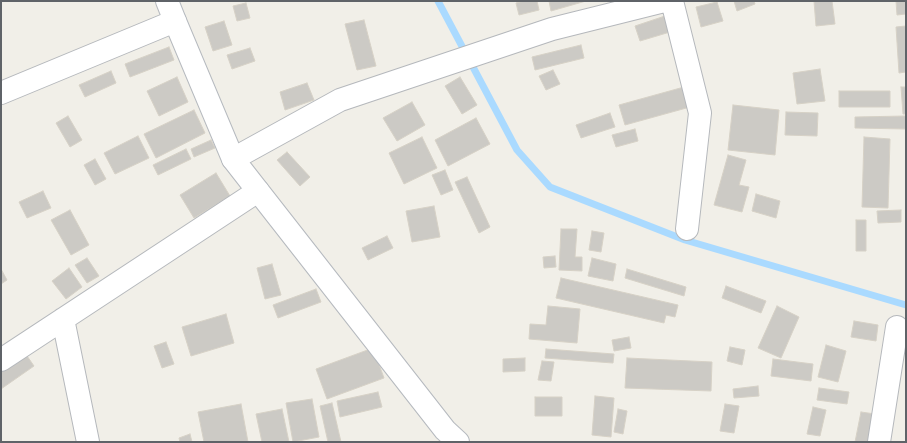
<!DOCTYPE html>
<style>
body{margin:0}
#map{position:relative;width:907px;height:443px;overflow:hidden;background:#f1efe8;font-family:Roboto,sans-serif}
canvas{display:block}
.frame{position:absolute;inset:0;border:2px solid #5f6368;pointer-events:none}
</style>
<div id="map">
<canvas width="907" height="443"></canvas>
<div class="frame"></div>
</div>
<script>
const ctx = document.querySelector('canvas').getContext('2d');
ctx.lineJoin = 'round';
const shape = rows => new Path2D(rows.map(r => 'M' + r).join(''));
function trace(path, color, width, dash) { ctx.strokeStyle = color; ctx.lineWidth = width; ctx.lineCap = dash ? 'butt' : 'round'; ctx.setLineDash(dash || []); ctx.stroke(path); }
function fill(path, color) { ctx.fillStyle = color; ctx.fill(path, 'evenodd'); }
const stream = shape([
 [438,1,517,150,550,187,685,240,906,305]
]);
const building = shape([
 [524,1,537,1,539,10,519,15,516,3,524,1],
 [549,1,586,1,551,11,549,1],
 [734,1,754,1,755,4,737,11,734,1],
 [814,1,832,1,835,24,816,26,814,1],
 [896,1,906,1,906,14,897,15,896,1],
 [717,2,723,21,701,27,696,7,717,2],
 [246,3,250,18,237,21,233,6,246,3],
 [665,16,670,32,640,41,635,26,665,16],
 [364,20,376,66,357,70,345,24,364,20],
 [224,21,232,45,213,51,205,27,224,21],
 [906,26,906,72,899,73,896,27,906,26],
 [581,45,584,58,535,70,532,57,581,45],
 [169,47,174,60,130,77,125,64,169,47],
 [250,48,255,61,232,69,227,55,250,48],
 [820,69,825,101,797,104,793,73,820,69],
 [553,70,560,84,546,90,539,76,553,70],
 [111,71,116,83,85,97,79,85,111,71],
 [177,77,188,102,159,116,147,91,177,77],
 [460,77,477,105,462,114,445,86,460,77],
 [307,83,314,100,285,110,280,92,307,83],
 [684,87,690,107,625,125,619,105,684,87],
 [901,87,906,87,906,114,903,114,901,87],
 [839,91,890,91,890,107,839,107,839,91],
 [412,102,425,125,397,141,383,118,412,102],
 [733,105,779,110,775,155,728,150,733,105],
 [194,110,205,133,156,158,144,134,194,110],
 [786,112,818,113,817,136,785,135,786,112],
 [610,113,615,127,581,138,576,125,610,113],
 [68,116,82,140,70,147,56,123,68,116],
 [906,116,906,129,855,128,855,117,906,116],
 [476,118,490,144,448,166,435,140,476,118],
 [635,129,638,141,616,147,612,135,635,129],
 [138,136,149,158,115,174,104,153,138,136],
 [422,137,437,168,404,184,389,153,422,137],
 [864,137,890,139,888,208,862,207,864,137],
 [211,140,215,148,194,157,191,149,211,140],
 [186,149,191,159,158,175,153,165,186,149],
 [287,152,310,177,300,186,277,160,287,152],
 [728,155,746,160,739,185,749,187,742,212,714,205,728,155],
 [95,159,106,179,95,185,84,165,95,159],
 [445,170,453,190,441,195,432,175,445,170],
 [216,173,230,196,194,218,180,195,216,173],
 [467,177,490,227,479,233,455,182,467,177],
 [43,191,51,208,27,218,19,202,43,191],
 [756,194,780,201,776,218,752,211,756,194],
 [434,206,440,237,412,242,406,211,434,206],
 [70,210,89,245,71,255,51,220,70,210],
 [901,210,901,222,878,223,877,211,901,210],
 [856,220,866,220,866,251,856,251,856,220],
 [561,229,577,229,575,257,582,257,582,271,559,270,561,229],
 [592,231,604,233,601,252,589,250,592,231],
 [387,236,393,248,368,260,362,248,387,236],
 [555,256,556,267,544,268,543,257,555,256],
 [87,258,99,276,87,283,75,265,87,258],
 [592,258,616,264,613,281,588,276,592,258],
 [272,264,281,295,265,299,257,268,272,264],
 [69,268,82,287,66,299,52,281,69,268],
 [1,269,7,280,1,284,1,269],
 [627,269,686,287,684,296,625,278,627,269],
 [561,278,678,305,675,317,666,315,664,323,556,298,561,278],
 [726,286,766,301,761,313,722,298,726,286],
 [316,289,321,302,278,318,273,305,316,289],
 [548,306,580,309,577,343,529,339,530,324,546,325,548,306],
 [777,306,799,317,781,358,758,348,777,306],
 [226,314,234,343,191,356,182,327,226,314],
 [854,321,878,325,876,341,851,337,854,321],
 [629,337,631,348,614,351,612,340,629,337],
 [166,342,174,364,162,368,154,346,166,342],
 [826,345,846,351,838,382,818,377,826,345],
 [730,347,745,350,742,365,727,361,730,347],
 [373,348,384,378,327,399,316,369,373,348],
 [546,349,614,354,613,363,545,358,546,349],
 [25,353,34,366,1,389,1,370,25,353],
 [525,358,525,371,503,372,503,359,525,358],
 [627,358,712,362,711,391,625,388,627,358],
 [773,359,813,364,811,381,771,376,773,359],
 [542,361,554,362,551,381,538,380,542,361],
 [758,386,759,396,734,398,733,389,758,386],
 [819,388,849,392,847,404,817,400,819,388],
 [378,392,382,407,340,417,337,401,378,392],
 [595,396,614,398,611,437,592,435,595,396],
 [535,397,562,397,562,416,535,416,535,397],
 [312,399,319,437,293,442,286,403,312,399],
 [332,403,341,442,328,442,320,406,332,403],
 [241,404,248,442,204,442,198,412,241,404],
 [725,404,739,406,734,433,720,431,725,404],
 [813,407,826,410,820,436,807,434,813,407],
 [282,409,289,442,262,442,256,414,282,409],
 [618,409,627,411,623,434,614,432,618,409],
 [861,412,875,414,870,442,855,442,861,412],
 [190,434,192,442,180,442,179,438,190,434]
]);
const street = shape([
 [672,1,700,113,687,229],
 [1,93,175,21],
 [233,159,340,100,552,29,664,1],
 [63,319,88,442],
 [1,360,258,191],
 [879,442,897,327]
]);
const secondary = shape([
 [167,1,175,21,233,159,445,430,458,442]
]);
trace(stream, '#aadaff', 7);
fill(building, '#cccac5');
trace(building, '#d6d1c6', 1);
trace(street, '#b5b8bc', 24);
trace(secondary, '#b6babf', 24);
trace(street, '#fff', 22);
trace(secondary, '#fff', 22);
</script>
